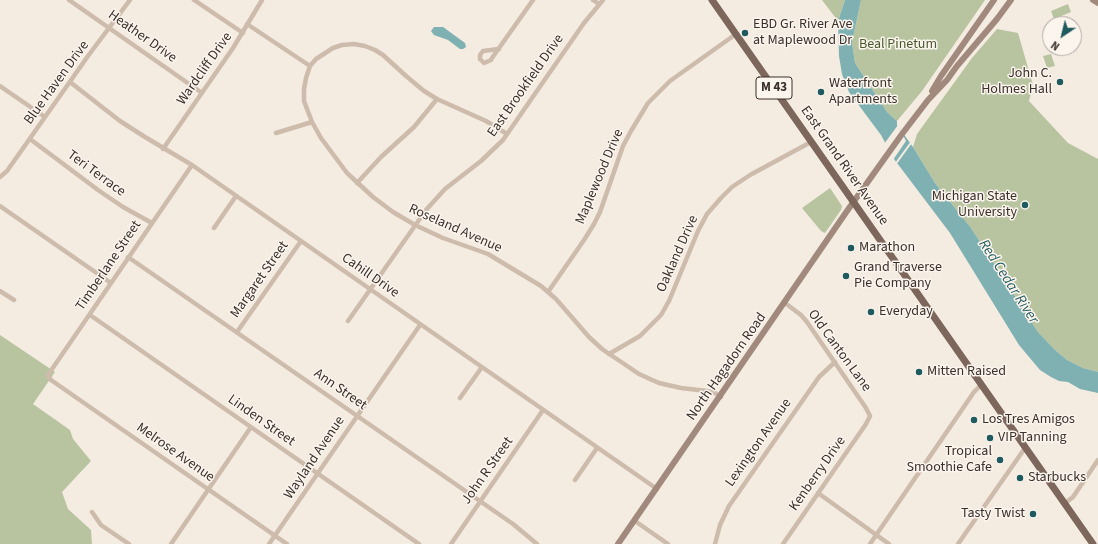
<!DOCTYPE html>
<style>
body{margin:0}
#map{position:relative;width:1098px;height:544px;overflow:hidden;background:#f4ebe1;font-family:"Source Sans 3",sans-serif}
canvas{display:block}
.north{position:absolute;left:1042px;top:16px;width:40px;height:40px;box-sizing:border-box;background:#fbf5ee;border:1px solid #aea6a0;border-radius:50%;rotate:215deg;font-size:11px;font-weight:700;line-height:16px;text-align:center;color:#3b302b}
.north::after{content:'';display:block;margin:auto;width:14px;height:18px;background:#1f5a5e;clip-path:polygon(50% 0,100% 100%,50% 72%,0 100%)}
</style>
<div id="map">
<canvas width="1098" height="544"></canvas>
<div class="north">N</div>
</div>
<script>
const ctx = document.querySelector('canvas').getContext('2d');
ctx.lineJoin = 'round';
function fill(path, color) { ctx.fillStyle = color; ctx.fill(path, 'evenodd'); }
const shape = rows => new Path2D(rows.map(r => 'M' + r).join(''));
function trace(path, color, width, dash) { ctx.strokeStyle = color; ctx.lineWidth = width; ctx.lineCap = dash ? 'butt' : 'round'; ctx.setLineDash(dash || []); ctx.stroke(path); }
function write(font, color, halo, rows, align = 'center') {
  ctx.font = font + ' "Source Sans 3",sans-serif'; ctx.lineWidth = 3; ctx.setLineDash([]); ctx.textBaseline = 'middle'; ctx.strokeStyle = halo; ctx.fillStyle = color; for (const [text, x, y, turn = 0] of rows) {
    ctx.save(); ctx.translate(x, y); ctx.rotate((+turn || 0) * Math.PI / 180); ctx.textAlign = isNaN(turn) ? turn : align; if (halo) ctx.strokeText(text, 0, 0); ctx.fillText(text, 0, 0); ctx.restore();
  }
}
const green = shape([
 [822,0,845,0,838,21],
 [861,0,985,0,922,91,897,121,887,112,855,63,852,42],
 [1068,4,1071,12,1054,19,1051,11],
 [997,29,1018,33,1033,85,1029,101,1068,143,1098,159,1098,372,1083,368,1067,360,1055,350,1038,332,971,228,935,183,913,147,917,134,972,58],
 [1051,54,1055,66,1047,68,1043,56],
 [830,188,842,206,841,210,825,233,821,231,802,208],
 [0,335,55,372,33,404,70,430,73,439,91,461,62,492,68,509,91,530,92,544,0,544]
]);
const water = shape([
 [845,0,861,0,852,42,855,63,887,112,897,121,897,125,913,147,935,183,971,228,1038,332,1055,350,1067,360,1083,368,1098,372,1098,393,1080,389,1068,382,1059,381,1051,377,1040,370,1019,345,950,233,894,159,881,135,849,92,842,74,839,56,838,21],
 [434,27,443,27,465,43,466,47,463,49,460,49,448,40,434,35,431,31]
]);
const pier = shape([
 [898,125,906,141,893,160,884,144],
 [911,141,912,143,896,165,895,163]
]);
const street = shape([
 [69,0,202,93],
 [194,0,243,33],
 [593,0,599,4],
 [247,24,310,66],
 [499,49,483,51,480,55,480,59,484,63,491,60,492,58,533,0],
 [70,82,120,121,145,137,192,165,657,489],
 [0,86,45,117],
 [276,133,312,122],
 [507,134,486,121,437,99,424,91,406,76,383,55,375,50,365,46,354,44,342,45,333,48,316,59,310,66,306,78,304,89,304,101,312,122,321,138,347,173,373,197,393,212,415,225,443,238,488,254,541,286,556,299,589,337,602,349,639,374,659,383,681,388,707,391,715,393,721,397],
 [30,139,98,190,123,207,152,223],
 [163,149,233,48,262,0],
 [192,165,48,375,51,380,287,544],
 [0,177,7,171,88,56,130,0],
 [357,183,381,157,414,127,437,99],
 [0,206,111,283],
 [214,228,236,196],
 [128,257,513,524,537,544],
 [0,291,14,300],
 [548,292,584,240,594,224,600,212,623,146,631,131,648,103,670,81,736,34],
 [90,315,419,544],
 [348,321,426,210,445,189,481,161,503,140,584,23,603,0],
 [237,332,301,241],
 [609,354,640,336,661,315,669,301,698,231,707,214,721,198,732,187,750,175,811,142],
 [460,398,482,367],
 [575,480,597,448],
 [818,493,889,544],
 [1064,504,1073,497,1098,460],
 [92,512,101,525,129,544],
 [635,521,668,544],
 [171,544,251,427],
 [269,544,420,325],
 [451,544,543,410],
 [715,544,720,525,729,506,819,377,835,362],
 [783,544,866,424,870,416,866,408,807,322,801,315,785,303],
 [870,544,974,392,981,385],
 [958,544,1025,448]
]);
const secondary = shape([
 [1093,0,1098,3],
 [932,91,941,76,994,0],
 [618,544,847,211,902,134,928,100,947,80,957,66,997,19,1011,0]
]);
const primary = shape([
 [712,0,1093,544]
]);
const markers = [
 [745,33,4,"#1f5a5e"],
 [1060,82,4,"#1f5a5e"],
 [821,92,4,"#1f5a5e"],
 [1025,205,4,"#1f5a5e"],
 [851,248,4,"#1f5a5e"],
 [846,276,4,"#1f5a5e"],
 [871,312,4,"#1f5a5e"],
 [919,372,4,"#1f5a5e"],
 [974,420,4,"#1f5a5e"],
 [990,438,4,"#1f5a5e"],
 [1000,460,4,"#1f5a5e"],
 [1020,478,4,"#1f5a5e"],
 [1033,514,4,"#1f5a5e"]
];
const shields = [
 [774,88,36]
];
const shieldNames = [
 ["M 43",774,88]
];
const poiNames = [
 ["EBD Gr. River Ave",753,25],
 ["at Maplewood Dr",753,41],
 ["John C.",1052,74,"right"],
 ["Holmes Hall",1052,90,"right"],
 ["Waterfront",829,84],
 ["Apartments",829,100],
 ["Michigan State",1017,197,"right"],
 ["University",1017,213,"right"],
 ["Marathon",859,248],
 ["Grand Traverse",854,268],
 ["Pie Company",854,284],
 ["Everyday",879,312],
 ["Mitten Raised",927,372],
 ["Los Tres Amigos",982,420],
 ["VIP Tanning",998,438],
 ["Tropical",992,452,"right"],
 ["Smoothie Cafe",992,468,"right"],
 ["Starbucks",1028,478],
 ["Tasty Twist",1025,514,"right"]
];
const streetNames = [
 ["Heather Drive",142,37,35],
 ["Wardcliff Drive",205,69,-55],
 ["Blue Haven Drive",57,83,-54],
 ["East Brookfield Drive",526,86,-55],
 ["East Grand River Avenue",844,166,55],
 ["Teri Terrace",96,174,36],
 ["Maplewood Drive",600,177,-67],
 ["Roseland Avenue",455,229,24],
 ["Oakland Drive",678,254,-66],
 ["Timberlane Street",109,266,-56],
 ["Cahill Drive",370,276,35],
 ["Margaret Street",260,280,-55],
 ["Old Canton Lane",839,351,54],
 ["North Hagadorn Road",727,367,-55],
 ["Ann Street",340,390,35],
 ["Linden Street",261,421,35],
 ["Lexington Avenue",759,443,-55],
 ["Melrose Avenue",175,453,35],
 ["Wayland Avenue",315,458,-56],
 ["John R Street",488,471,-55],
 ["Kenberry Drive",818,474,-55]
];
const parkNames = [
 ["Beal Pinetum",898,45]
];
const waterNames = [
 ["Red Cedar River",1008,282,57]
];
fill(green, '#b8c4a0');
fill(water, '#7fb0b2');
fill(pier, '#f4ebe1');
trace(street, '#cdbbac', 4.5);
trace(secondary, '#a18a7d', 6);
trace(primary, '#7d675c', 7);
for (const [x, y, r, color] of markers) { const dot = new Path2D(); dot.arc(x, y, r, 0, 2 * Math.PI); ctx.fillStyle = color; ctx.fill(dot); trace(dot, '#fbf5ee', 1.5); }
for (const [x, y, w] of shields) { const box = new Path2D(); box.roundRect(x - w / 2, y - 11, w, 22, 3); ctx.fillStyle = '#fbf5ee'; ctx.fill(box); trace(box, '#3b302b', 1); }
write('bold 13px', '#3b302b', null, shieldNames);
write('14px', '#3b302b', '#fbf5ee', poiNames, 'left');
write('14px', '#3b302b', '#fbf5ee', streetNames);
write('14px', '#4a5a2e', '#fbf5ee', parkNames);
write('italic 15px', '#1f5a5e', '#fbf5ee', waterNames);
</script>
